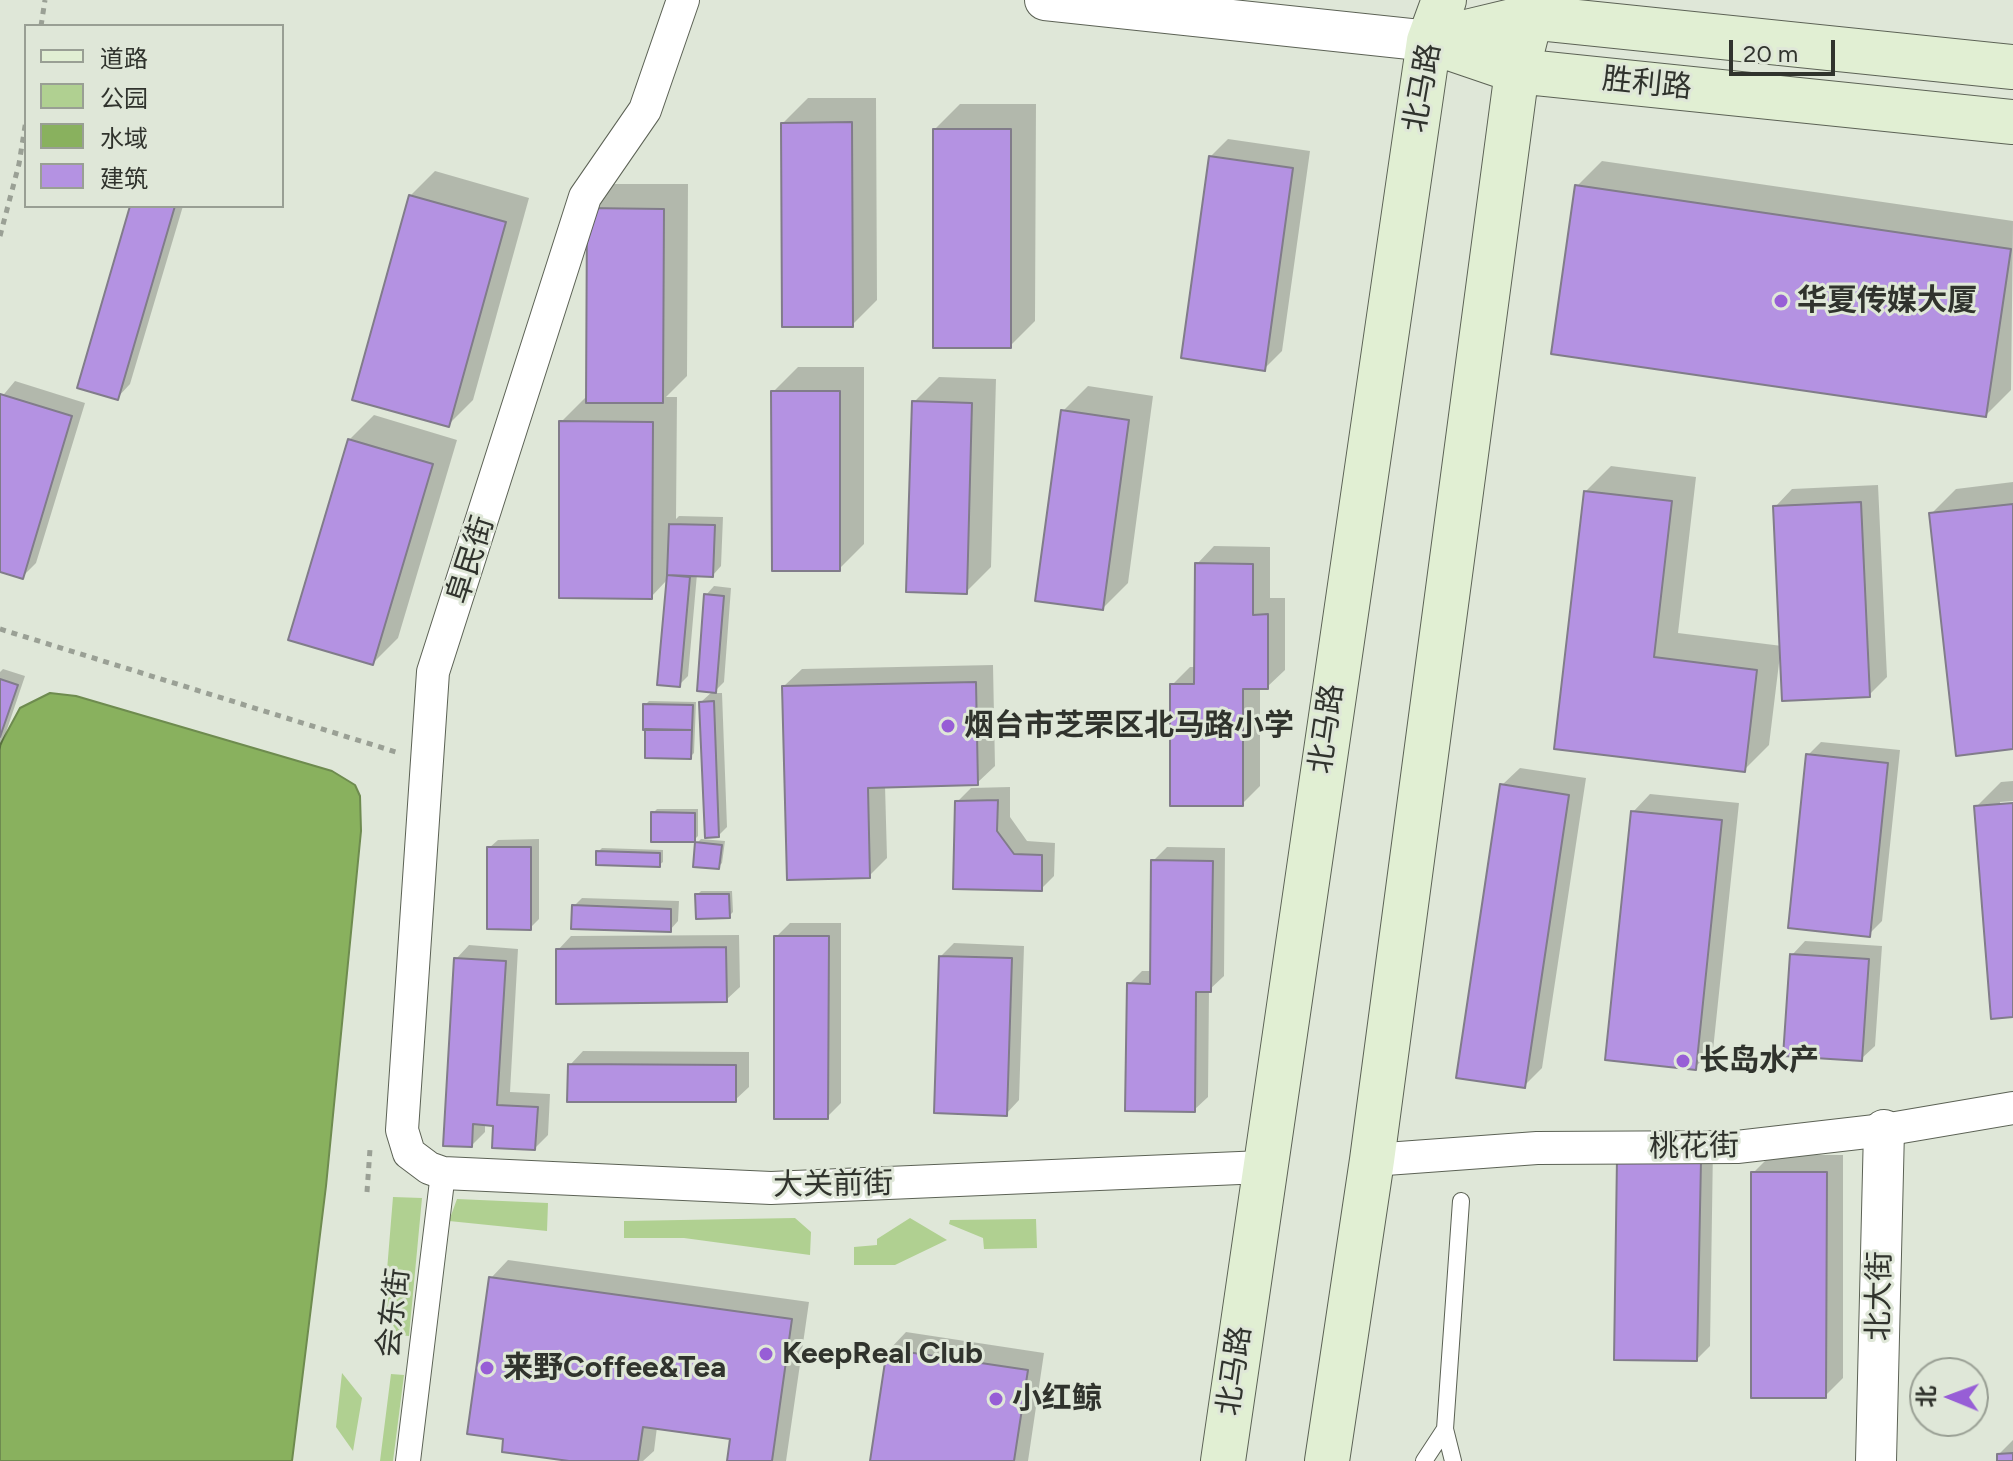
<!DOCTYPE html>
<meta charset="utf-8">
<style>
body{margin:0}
#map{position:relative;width:2013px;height:1461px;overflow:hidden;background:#dfe7d8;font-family:Figtree,"Noto Sans SC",sans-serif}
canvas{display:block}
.legend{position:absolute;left:24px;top:24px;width:260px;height:184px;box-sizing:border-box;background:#dfe7d8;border:2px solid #999f94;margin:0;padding:10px 14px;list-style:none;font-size:24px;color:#30332d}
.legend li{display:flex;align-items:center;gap:16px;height:40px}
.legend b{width:40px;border:2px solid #999f94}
.north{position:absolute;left:1909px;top:1357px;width:80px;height:80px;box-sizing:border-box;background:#dfe7d8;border:2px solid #999f94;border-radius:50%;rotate:271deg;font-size:22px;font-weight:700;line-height:32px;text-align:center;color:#30332d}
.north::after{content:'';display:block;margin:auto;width:28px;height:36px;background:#975ed6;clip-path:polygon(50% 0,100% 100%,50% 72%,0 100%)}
.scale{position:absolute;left:1729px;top:40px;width:106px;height:36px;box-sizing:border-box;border:4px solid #30332d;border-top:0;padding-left:10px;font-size:24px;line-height:28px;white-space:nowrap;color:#30332d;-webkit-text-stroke:6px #dfe7d8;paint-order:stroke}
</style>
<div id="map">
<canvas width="2013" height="1461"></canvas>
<ul class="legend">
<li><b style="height:10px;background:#e1efd3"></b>道路</li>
<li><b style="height:22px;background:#b0d091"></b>公园</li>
<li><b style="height:22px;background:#89b15e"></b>水域</li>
<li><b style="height:22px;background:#b492e2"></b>建筑</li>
</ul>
<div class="north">北</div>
<div class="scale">20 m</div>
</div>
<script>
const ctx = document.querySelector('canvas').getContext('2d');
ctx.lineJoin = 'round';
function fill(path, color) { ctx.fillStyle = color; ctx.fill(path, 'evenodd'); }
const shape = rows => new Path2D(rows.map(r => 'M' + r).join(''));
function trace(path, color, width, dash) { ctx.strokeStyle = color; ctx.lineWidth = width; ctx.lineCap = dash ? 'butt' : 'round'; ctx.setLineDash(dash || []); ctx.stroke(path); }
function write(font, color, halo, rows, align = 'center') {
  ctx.font = font + ' Figtree,"Noto Sans SC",sans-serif'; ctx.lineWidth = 6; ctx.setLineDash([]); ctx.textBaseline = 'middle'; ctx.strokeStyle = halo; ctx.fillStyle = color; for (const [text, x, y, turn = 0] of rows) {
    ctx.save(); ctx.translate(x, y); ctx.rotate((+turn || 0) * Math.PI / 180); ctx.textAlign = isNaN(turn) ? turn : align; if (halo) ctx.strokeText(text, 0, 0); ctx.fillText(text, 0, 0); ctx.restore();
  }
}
const green = shape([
 [393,1197,422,1198,409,1336,398,1335,384,1307],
 [457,1199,548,1203,547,1231,449,1221],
 [795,1218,811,1232,810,1255,684,1238,624,1238,624,1221],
 [910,1218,947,1240,895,1265,854,1265,854,1247,877,1245,877,1239],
 [1036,1219,1037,1248,984,1249,983,1238,949,1224,950,1220],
 [342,1373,362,1398,353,1451,336,1427],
 [391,1374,404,1375,393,1461,380,1461]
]);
const water = shape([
 [50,693,76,696,332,771,355,785,360,796,361,831,326,1186,292,1461,0,1461,0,745,20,708,50,693]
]);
const shadow = shape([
 [808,98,876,98,877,300,852,325,783,123],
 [960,104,1036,104,1035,321,1010,346,935,129],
 [1228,139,1310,151,1282,351,1264,369,1211,156],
 [1602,161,2013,221,2011,390,1986,415,1577,186],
 [435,171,529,198,473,400,448,425,410,196],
 [614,184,688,184,687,376,666,397,677,397,676,519,679,516,723,517,721,566,713,575,697,574,688,676,679,685,659,683,666,581,651,597,561,422,586,397,589,209],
 [132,206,183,206,130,384,117,398],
 [798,367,864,367,864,544,839,569,773,392],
 [939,377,996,379,991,567,966,592,914,402],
 [15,381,85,403,36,563,22,577,0,570,0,399],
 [1088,386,1153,396,1128,583,1103,608,1063,411],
 [374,415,457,440,398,638,373,663,349,440],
 [1611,466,1696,477,1678,633,1782,646,1775,507,1792,489,1878,485,1887,677,1869,695,1780,655,1769,745,1744,770,1556,748,1586,491],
 [2013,482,2013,747,1931,514,1956,489],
 [1214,546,1270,547,1270,598,1285,598,1285,670,1267,687,1260,687,1260,786,1242,804,1172,685,1190,667,1196,667,1197,564],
 [714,586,731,588,724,682,713,693,722,693,727,827,719,835,701,702,713,691,706,595],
 [993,665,995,766,977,783,885,785,887,858,869,876,784,686,802,669],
 [3,669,25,676,0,750,0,672],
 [649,701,696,702,694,753,690,757,645,705],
 [1821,742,1900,750,1882,921,1869,934,1808,755],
 [1520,768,1586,778,1542,1068,1524,1086,1502,785],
 [2013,781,2013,801,2000,802,2000,806,2013,805,2013,1015,1976,807,2001,782],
 [1010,787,1010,817,1027,841,1055,843,1054,876,1041,889,957,802,971,788],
 [1650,794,1739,803,1713,1050,1695,1067,1633,812],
 [657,809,698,809,698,836,694,840,653,813],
 [539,839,539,919,530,928,489,848,498,840],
 [701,839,725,841,722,863,718,867,697,843],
 [1167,847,1225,848,1224,976,1209,990,1208,1097,1194,1110,1129,984,1142,971,1152,971,1153,861],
 [602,848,663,850,663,862,659,865,598,852],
 [701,891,732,891,733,912,729,916,697,895],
 [582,898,679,901,678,921,670,930,574,906],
 [790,923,841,923,841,1103,827,1117,776,937],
 [739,935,740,987,726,1000,558,950,571,936],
 [1805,941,1882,946,1875,1046,1861,1059,1792,955],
 [954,943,1024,946,1019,1100,1006,1114,941,956],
 [469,945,518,949,510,1092,550,1094,548,1135,535,1148,495,1124,485,1123,485,1132,472,1145,456,959],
 [583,1051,749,1052,749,1087,735,1100,570,1065],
 [1713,1147,1710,1346,1697,1359,1619,1159],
 [1771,1155,1843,1155,1843,1378,1825,1396,1753,1173],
 [508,1260,809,1302,786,1461,729,1461,732,1437,657,1427,654,1451,643,1461,584,1461,491,1278],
 [906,1332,1044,1353,1028,1461,872,1461,889,1350],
 [2013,1440,2013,1461,1999,1461,1999,1454]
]);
const building = shape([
 [852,122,853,327,782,327,781,123,852,122],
 [933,129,1011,129,1011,348,933,348,933,129],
 [1209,156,1293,168,1265,371,1181,358,1209,156],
 [1575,185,2011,249,1986,417,1551,354,1575,185],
 [409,195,506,222,449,427,352,400,409,195],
 [130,206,175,206,118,400,77,388,130,206],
 [587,208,664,209,663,403,586,403,587,208],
 [771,391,840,391,840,571,772,571,771,391],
 [0,394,72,416,23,579,0,572,0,394],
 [912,401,972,403,967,594,906,592,912,401],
 [1061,410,1129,420,1103,610,1035,601,1061,410],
 [559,421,653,422,652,599,559,598,559,421],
 [348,439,433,464,373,665,288,640,348,439],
 [1584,491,1672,501,1654,657,1757,670,1745,772,1554,749,1584,491],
 [1861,502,1870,697,1782,701,1773,506,1861,502],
 [2013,504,2013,749,1956,756,1929,513,2013,504],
 [669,524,715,525,713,577,667,575,669,524],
 [1195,563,1253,564,1253,615,1268,614,1268,689,1243,689,1243,806,1170,806,1170,684,1194,684,1195,563],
 [667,575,690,577,680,687,657,685,667,575],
 [704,594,724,596,716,693,697,691,704,594],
 [0,679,18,685,0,737,0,679],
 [976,682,978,785,868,788,870,878,787,880,782,686,976,682],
 [714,701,719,837,705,838,699,702,714,701],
 [643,704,693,705,692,730,643,730,643,704],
 [645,729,692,730,691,759,645,758,645,729],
 [1806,754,1888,763,1870,937,1788,928,1806,754],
 [1500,784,1569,795,1525,1088,1456,1078,1500,784],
 [998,800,997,831,1014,854,1042,855,1042,891,953,889,955,801,998,800],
 [2013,803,2013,1017,1991,1019,1974,806,2013,803],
 [1631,811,1722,820,1696,1070,1605,1060,1631,811],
 [651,812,695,813,695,842,651,842,651,812],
 [695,842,722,845,719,869,693,867,695,842],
 [487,847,531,847,531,930,487,929,487,847],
 [596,851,660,853,660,867,596,865,596,851],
 [1151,860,1213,861,1211,992,1196,992,1195,1112,1125,1111,1127,983,1150,984,1151,860],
 [695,894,729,894,730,918,696,919,695,894],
 [572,905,671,909,671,932,571,929,572,905],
 [774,936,829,936,828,1119,774,1119,774,936],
 [726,947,727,1002,556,1004,556,949,726,947],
 [1790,954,1869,959,1862,1061,1783,1056,1790,954],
 [939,956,1012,958,1007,1116,934,1113,939,956],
 [454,958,506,961,497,1105,538,1107,535,1150,492,1148,493,1126,473,1124,472,1147,443,1146,454,958],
 [568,1064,736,1065,736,1102,567,1102,568,1064],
 [1617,1158,1701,1160,1697,1361,1614,1360,1617,1158],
 [1751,1172,1827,1172,1826,1398,1751,1398,1751,1172],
 [489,1277,792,1319,772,1461,727,1461,730,1439,643,1427,638,1461,569,1461,502,1452,503,1439,467,1434,489,1277],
 [887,1349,1028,1370,1014,1461,870,1461,887,1349],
 [2013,1453,2013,1461,1997,1461,1997,1454,2013,1453]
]);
const path = shape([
 [41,26,45,0],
 [0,236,19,164,26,120],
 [0,629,396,752],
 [367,1192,370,1149]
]);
const service = shape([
 [1424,1461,1445,1429],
 [1453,1461,1445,1429,1461,1201]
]);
const pedestrian = shape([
 [408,1461,443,1173]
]);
const minor = shape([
 [683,0,645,110,585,197,433,672,402,1130,409,1153,429,1168,443,1173,771,1188,1263,1167],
 [1372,1160,1537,1148,1737,1147,1884,1130,2013,1108]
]);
const tertiary = shape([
 [1045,0,1429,41],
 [1876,1461,1884,1130]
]);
const secondary = shape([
 [1429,41,1517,71,2013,122],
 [1429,41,1529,17,2013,67],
 [1223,1461,1429,41,1444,0],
 [1327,1461,1372,1160,1517,71,1535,0]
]);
const markers = [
 [1781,301,8,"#975ed6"],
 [948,726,8,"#975ed6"],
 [1683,1061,8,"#975ed6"],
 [766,1354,8,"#975ed6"],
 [487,1368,8,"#975ed6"],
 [996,1399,8,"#975ed6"]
];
const streetNames = [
 ["胜利路",1647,84,6],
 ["北马路",1423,88,-80],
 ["阜民街",471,560,-72],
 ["北马路",1327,729,-82],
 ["桃花街",1694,1147,-1],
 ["大关前街",833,1185,-1],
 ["北大街",1880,1296,-89],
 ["会东街",394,1313,-83],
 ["北马路",1235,1371,-82]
];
const poiNames = [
 ["华夏传媒大厦",1797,301],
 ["烟台市芝罘区北马路小学",964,726],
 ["长岛水产",1699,1061],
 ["KeepReal Club",782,1354],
 ["来野Coffee&Tea",503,1368],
 ["小红鲸",1012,1399]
];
fill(green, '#b0d091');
fill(water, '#89b15e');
trace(water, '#6e8b4f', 2);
fill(shadow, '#0003');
fill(building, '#b492e2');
trace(building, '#817c8a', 2);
trace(service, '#5c6255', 18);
trace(pedestrian, '#5c6255', 26);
trace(minor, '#5c6255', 34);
trace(tertiary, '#5c6255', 42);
trace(secondary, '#5c6255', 46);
trace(path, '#9aa095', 5, [6, 6]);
trace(service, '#fff', 16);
trace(pedestrian, '#fff', 24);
trace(minor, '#fff', 32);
trace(tertiary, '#fff', 40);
trace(secondary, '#e1efd3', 44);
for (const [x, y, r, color] of markers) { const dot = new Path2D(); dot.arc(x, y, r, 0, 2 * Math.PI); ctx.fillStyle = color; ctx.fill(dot); trace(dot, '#dfe7d8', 3); }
write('30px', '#30332d', '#dfe7d8', streetNames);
write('bold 30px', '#30332d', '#dfe7d8', poiNames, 'left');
</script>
